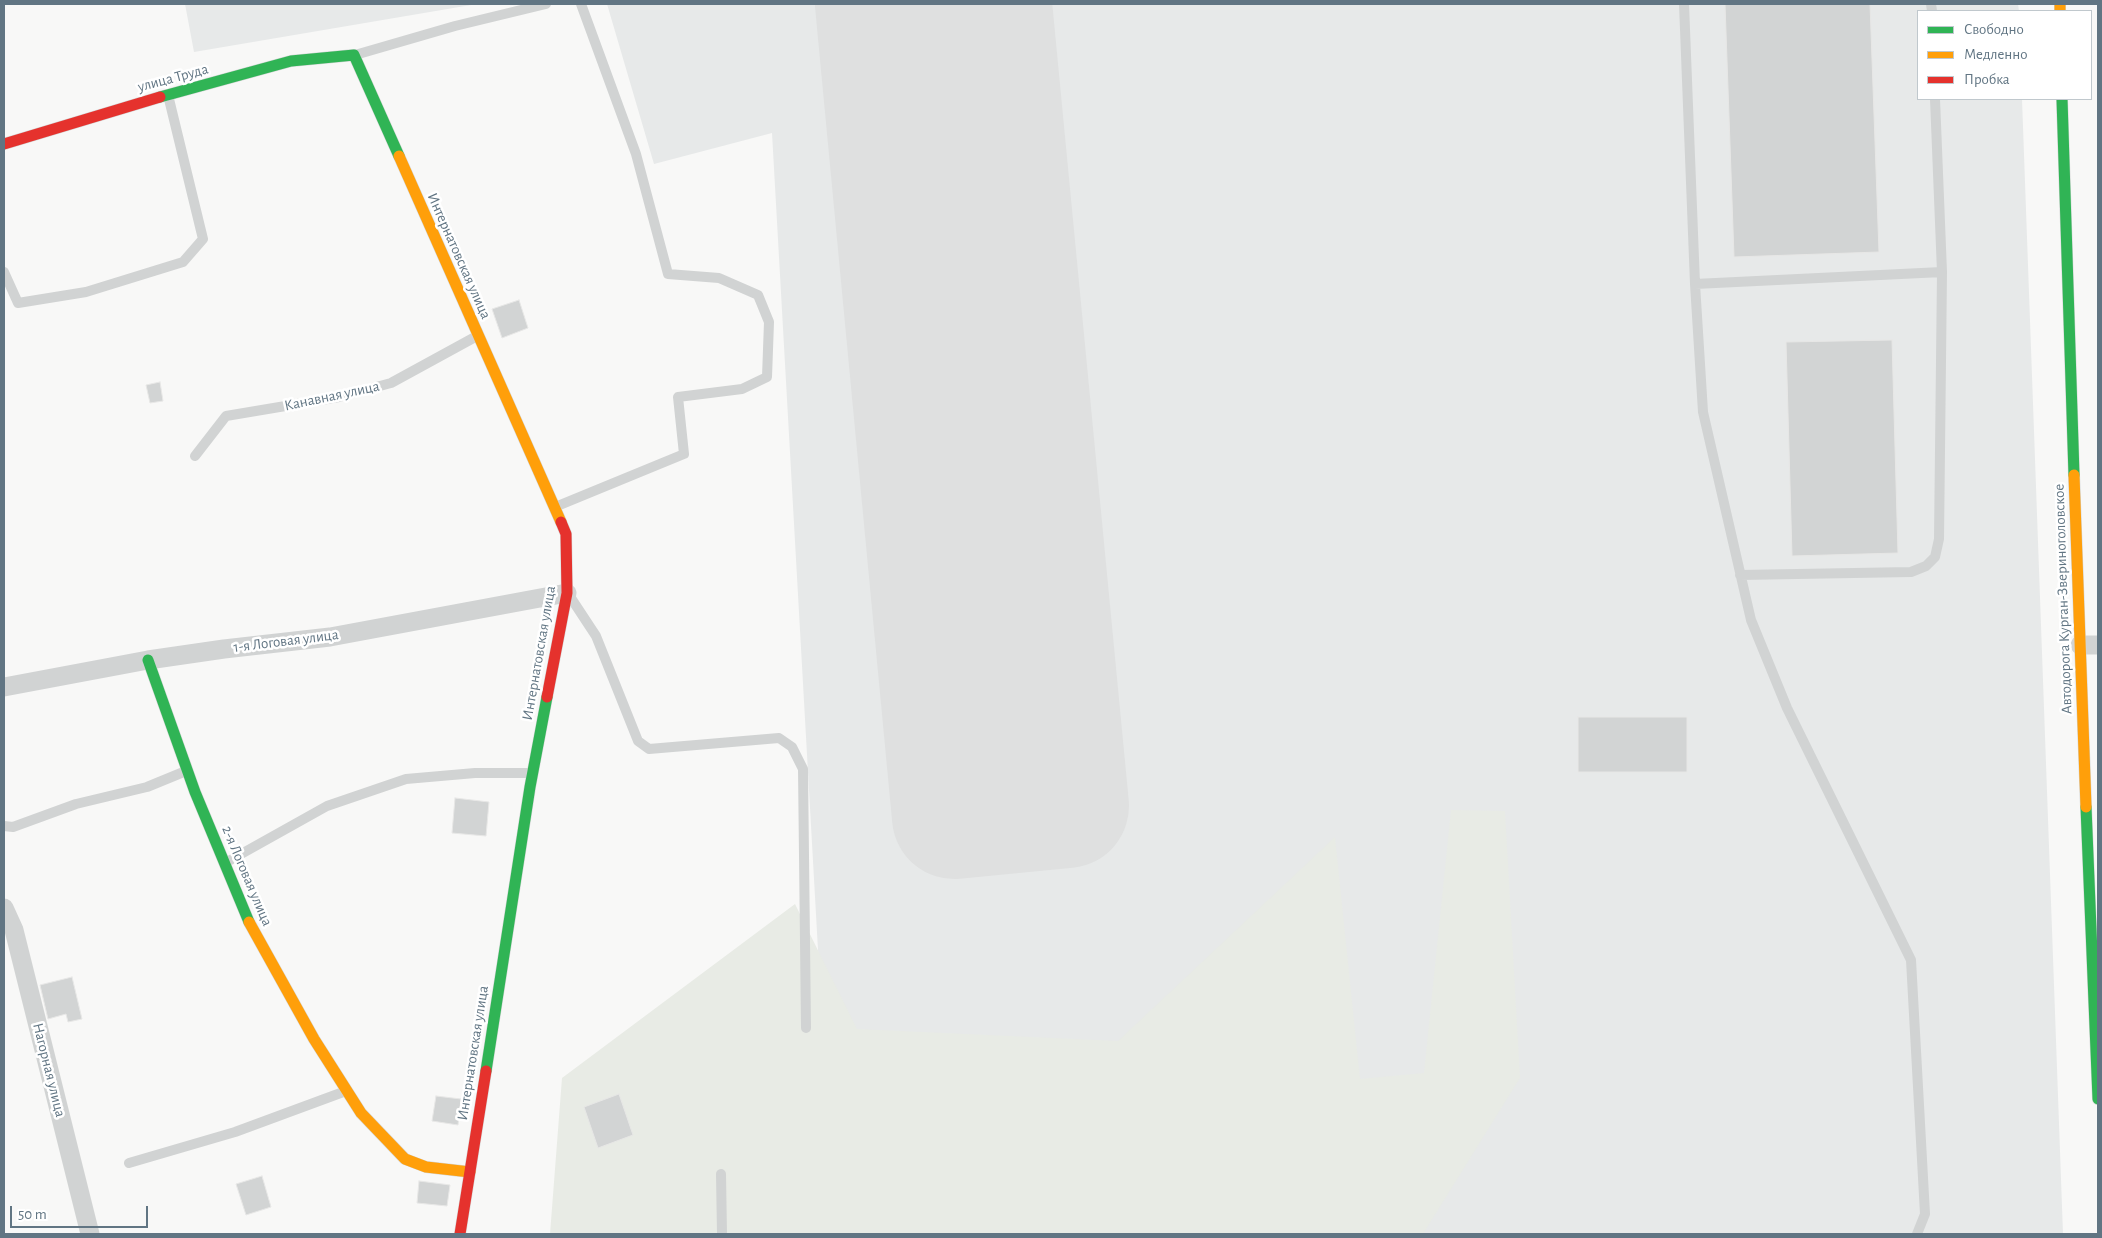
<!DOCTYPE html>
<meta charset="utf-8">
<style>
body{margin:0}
#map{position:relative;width:2102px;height:1238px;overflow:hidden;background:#f8f8f7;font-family:"Alegreya Sans",sans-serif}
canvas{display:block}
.frame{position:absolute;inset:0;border:5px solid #617583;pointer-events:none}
.legend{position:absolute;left:1917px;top:10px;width:175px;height:90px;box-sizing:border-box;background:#fff;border:1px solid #c0c8cd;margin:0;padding:6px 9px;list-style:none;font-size:15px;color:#617583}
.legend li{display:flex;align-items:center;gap:10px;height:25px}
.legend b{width:25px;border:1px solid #c0c8cd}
.scale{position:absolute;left:10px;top:1206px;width:138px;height:22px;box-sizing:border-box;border:2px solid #617583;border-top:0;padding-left:6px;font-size:15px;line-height:18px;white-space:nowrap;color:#617583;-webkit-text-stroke:4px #fff;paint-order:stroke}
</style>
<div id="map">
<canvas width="2102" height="1238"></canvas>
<div class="frame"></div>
<ul class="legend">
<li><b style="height:6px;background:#30b455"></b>Свободно</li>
<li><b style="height:6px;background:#ff9f0a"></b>Медленно</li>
<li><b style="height:6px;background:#e5322d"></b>Пробка</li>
</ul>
<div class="scale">50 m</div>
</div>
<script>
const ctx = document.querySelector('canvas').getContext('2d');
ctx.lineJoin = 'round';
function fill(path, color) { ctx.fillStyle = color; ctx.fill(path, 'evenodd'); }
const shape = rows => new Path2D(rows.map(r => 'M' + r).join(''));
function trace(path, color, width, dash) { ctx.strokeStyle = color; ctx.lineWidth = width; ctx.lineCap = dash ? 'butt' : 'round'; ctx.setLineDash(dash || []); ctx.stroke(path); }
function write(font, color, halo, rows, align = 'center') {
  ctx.font = font + ' "Alegreya Sans",sans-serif'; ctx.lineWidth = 5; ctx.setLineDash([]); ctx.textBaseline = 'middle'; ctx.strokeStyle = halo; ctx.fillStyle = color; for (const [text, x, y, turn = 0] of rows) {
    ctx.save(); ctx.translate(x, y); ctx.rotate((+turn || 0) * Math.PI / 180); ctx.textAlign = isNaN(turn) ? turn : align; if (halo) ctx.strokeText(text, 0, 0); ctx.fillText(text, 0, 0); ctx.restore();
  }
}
const built = shape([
 [185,4,477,4,194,52],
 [607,4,2018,4,2019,11,1918,11,1918,99,2022,99,2063,1234,834,1234,772,133,654,164]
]);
const green = shape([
 [1451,810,1505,811,1520,1078,1423,1234,550,1234,562,1078,795,904,857,1029,1118,1041,1335,837,1360,1079,1424,1073]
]);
const runway = shape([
 [877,4,954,817,1067,806,990,4]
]);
const building = shape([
 [1725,4,1870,4,1879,252,1734,257,1725,4],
 [519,300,528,328,502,338,492,309,519,300],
 [1892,340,1898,553,1792,556,1786,342,1892,340],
 [160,382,163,401,150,403,146,385,160,382],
 [1578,717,1687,717,1687,772,1578,772,1578,717],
 [455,798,489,802,486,836,452,833,455,798],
 [72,977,82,1019,68,1022,66,1014,48,1019,40,985,72,977],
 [619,1094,633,1135,598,1148,584,1107,619,1094],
 [436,1096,461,1099,458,1125,432,1121,436,1096],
 [262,1176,271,1207,246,1215,236,1184,262,1176],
 [419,1181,450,1185,447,1206,417,1203,419,1181]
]);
const lane = shape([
 [1684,4,1695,284,1703,412,1751,620,1787,708,1911,960,1925,1214,1917,1234],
 [1931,4,1932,11],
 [355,55,455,26,546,4],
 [1935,99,1942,272],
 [4,272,18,303,86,292,183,262,203,239,168,95],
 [1695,284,1942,272,1939,539,1935,557,1926,566,1911,572,1740,575],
 [195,456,226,416,339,397,391,383,477,336],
 [555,507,684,454,678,397,742,389,767,377,769,322,758,295,719,278,668,274,636,154,581,4],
 [571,598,596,636,638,741,649,749,779,738,792,747,803,769,806,1028],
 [4,826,13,827,76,804,147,787,186,771],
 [225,863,327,806,406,779,475,773,531,773],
 [129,1163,235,1132,346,1091],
 [721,1174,722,1234]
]);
const street = shape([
 [2080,645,2098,645],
 [4,687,148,660,224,649,330,637,567,593],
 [4,908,14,930,90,1234]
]);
const fast = shape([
 [160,97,291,61,354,55,399,156],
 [2062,99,2074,475],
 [148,660,195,792,249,922],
 [2086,807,2098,1099],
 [486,1071,530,787,547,697]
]);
const slow = shape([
 [2060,4,2060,11],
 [399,156,561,522],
 [2074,475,2086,807],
 [249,922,314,1039,361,1113,405,1159,426,1167,470,1172]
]);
const jam = shape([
 [4,144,160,97],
 [547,697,567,593,566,534,561,522],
 [460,1234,486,1071]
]);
const streetNames = [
 ["улица Труда",173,78,-15],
 ["Интернатовская улица",459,256,66],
 ["Канавная улица",332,396,-12],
 ["Автодорога Курган-Звериноголовское",2063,599,-92],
 ["1-я Логовая улица",286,641,-7],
 ["Интернатовская улица",539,653,-80],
 ["2-я Логовая улица",247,876,67],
 ["Интернатовская улица",473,1053,-81],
 ["Нагорная улица",49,1070,76]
];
fill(built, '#e7e9e9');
fill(green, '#e8ebe5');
trace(runway, '#dfe0e0', 124);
fill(building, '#d2d4d4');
trace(building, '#e7e7e6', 1);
trace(fast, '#d4d6d6', 12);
trace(slow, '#d4d6d6', 12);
trace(jam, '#d4d6d6', 12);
trace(lane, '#d1d3d3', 10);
trace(street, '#d1d3d3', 19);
trace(fast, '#30b455', 11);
trace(slow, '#ff9f0a', 11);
trace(jam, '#e5322d', 11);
write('15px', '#617583', '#fff', streetNames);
</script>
